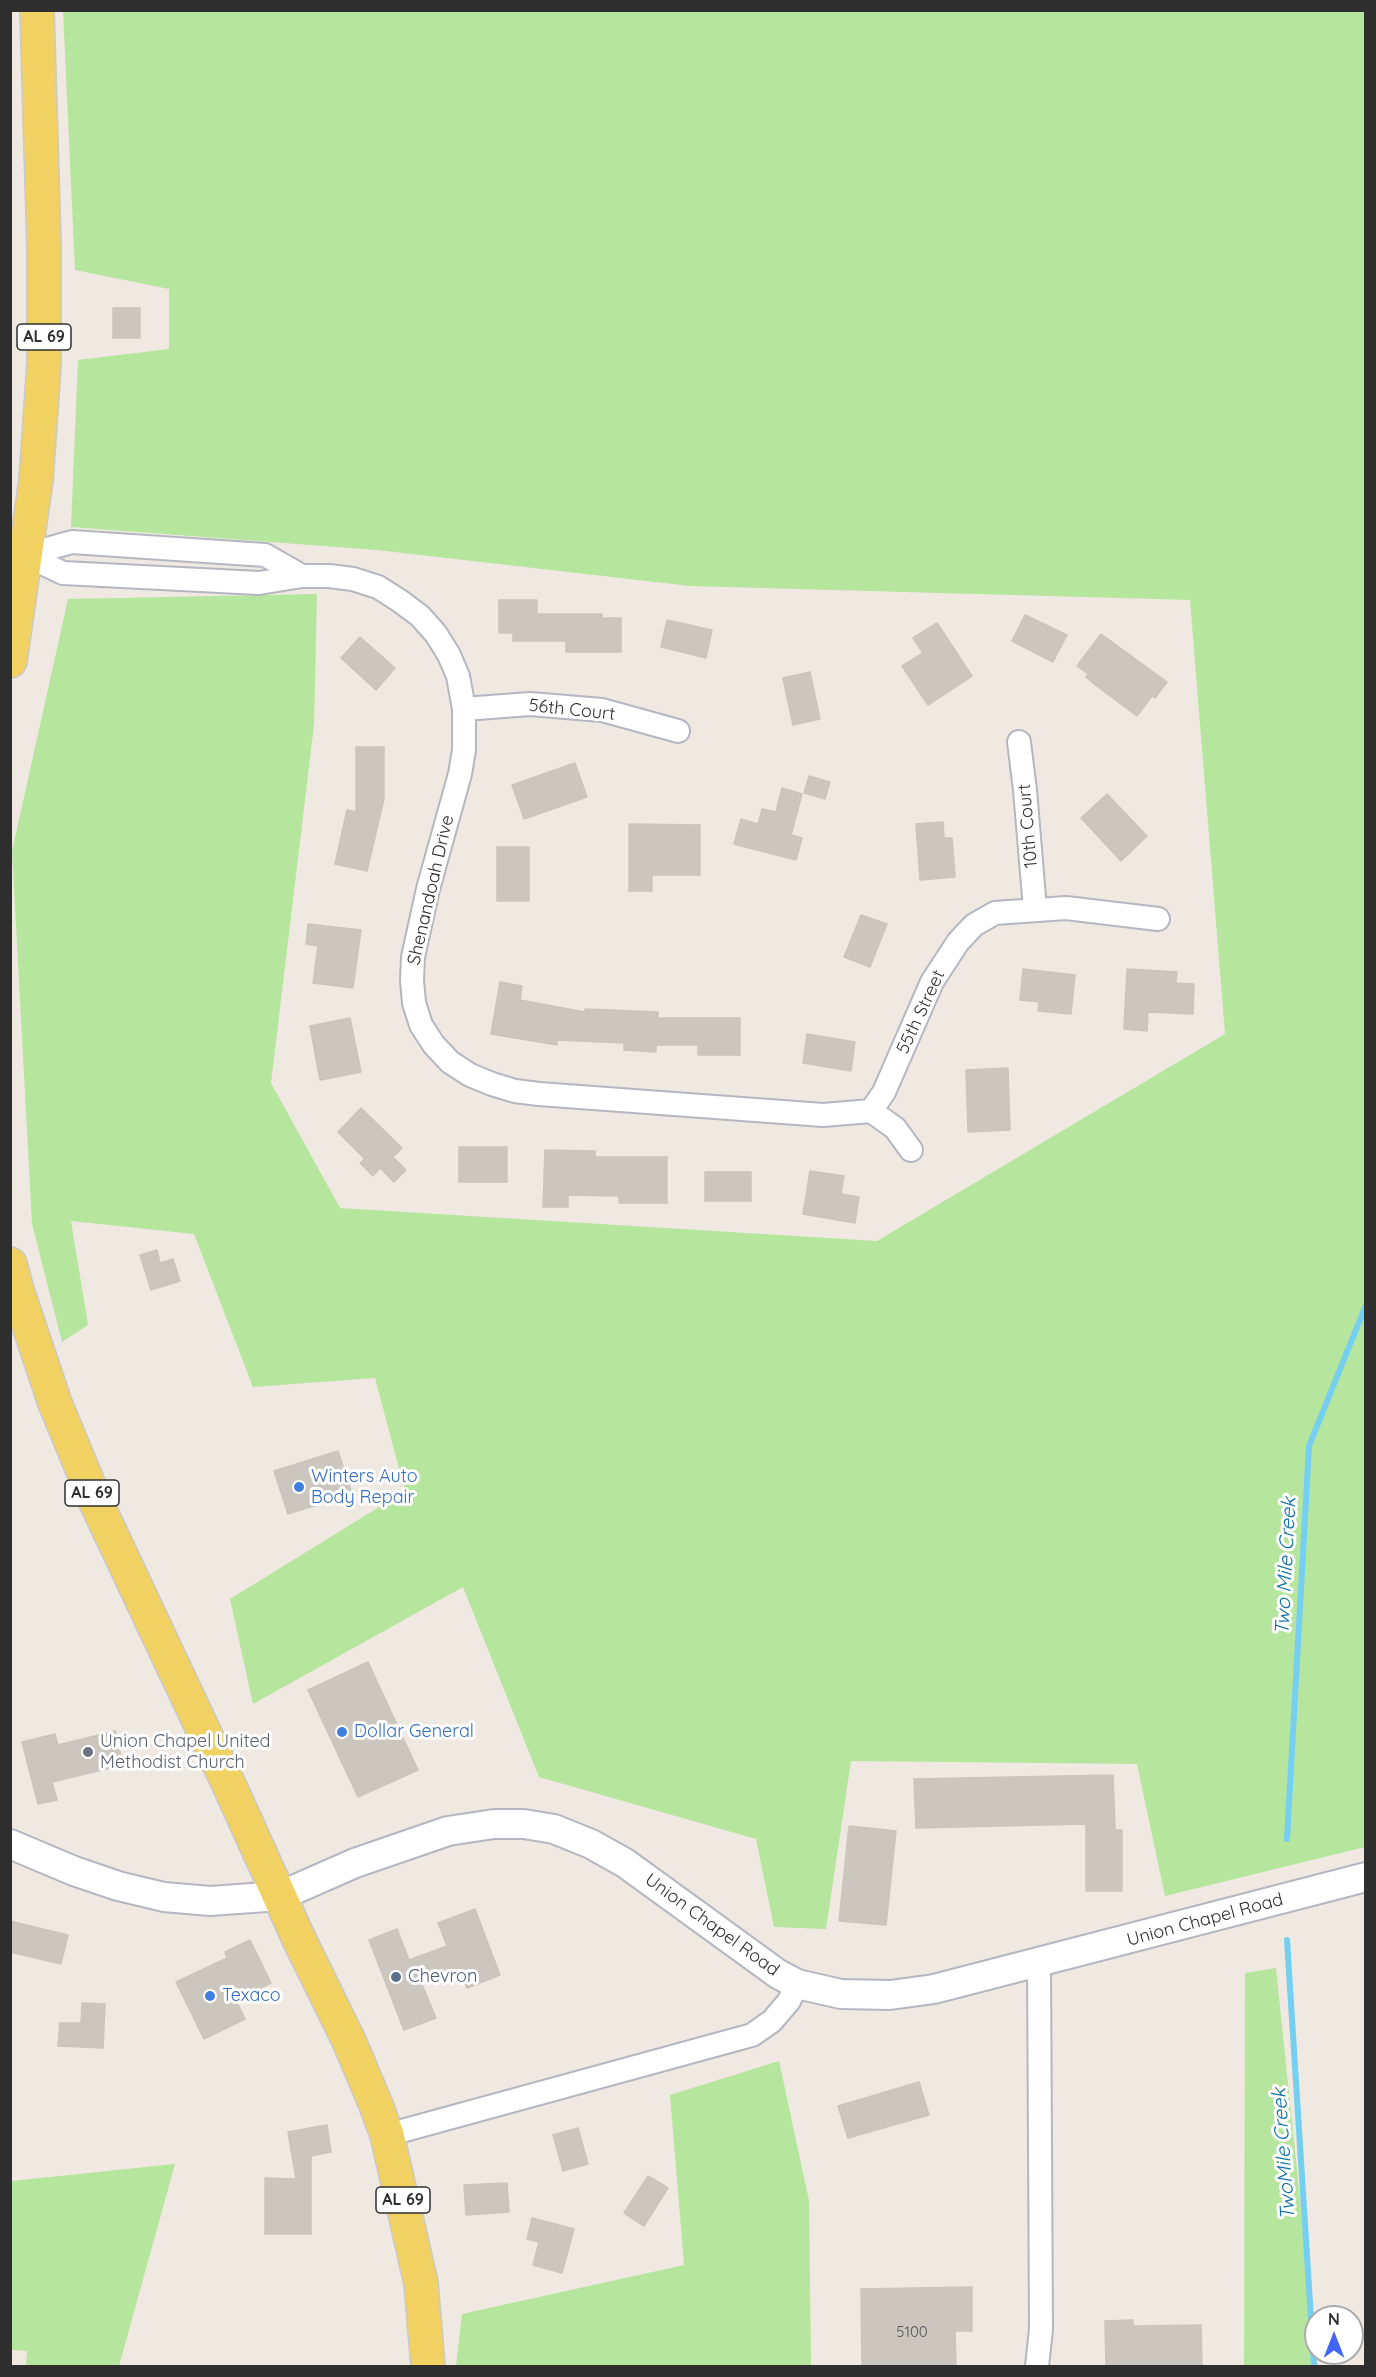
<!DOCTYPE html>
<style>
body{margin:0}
#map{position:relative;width:1376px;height:2377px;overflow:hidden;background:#efe9e1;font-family:Quicksand,sans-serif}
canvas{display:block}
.frame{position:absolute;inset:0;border:12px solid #2e2e2e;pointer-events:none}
.north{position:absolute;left:1304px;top:2305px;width:60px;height:60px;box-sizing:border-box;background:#fff;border:2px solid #ababab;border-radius:50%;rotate:0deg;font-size:16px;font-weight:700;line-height:24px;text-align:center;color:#2e2e2e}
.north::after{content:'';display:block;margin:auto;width:21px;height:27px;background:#4264fb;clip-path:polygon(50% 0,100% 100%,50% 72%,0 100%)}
</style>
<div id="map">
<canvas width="1376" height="2377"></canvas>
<div class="frame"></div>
<div class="north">N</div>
</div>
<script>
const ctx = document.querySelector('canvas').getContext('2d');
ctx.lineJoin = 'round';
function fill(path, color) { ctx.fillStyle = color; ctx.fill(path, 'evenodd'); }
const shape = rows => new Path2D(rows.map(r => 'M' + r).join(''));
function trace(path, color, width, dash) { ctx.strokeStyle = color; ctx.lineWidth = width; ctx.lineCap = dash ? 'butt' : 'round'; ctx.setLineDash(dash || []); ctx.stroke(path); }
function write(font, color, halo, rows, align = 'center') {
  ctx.font = font + ' Quicksand,sans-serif'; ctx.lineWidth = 6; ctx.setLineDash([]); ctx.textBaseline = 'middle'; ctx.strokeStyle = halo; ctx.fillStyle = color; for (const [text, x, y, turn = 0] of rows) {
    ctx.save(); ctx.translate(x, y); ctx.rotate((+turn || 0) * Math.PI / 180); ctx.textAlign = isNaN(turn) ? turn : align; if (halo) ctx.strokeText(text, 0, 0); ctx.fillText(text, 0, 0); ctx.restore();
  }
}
const green = shape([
 [63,11,1365,11,1365,1847,1165,1896,1137,1764,851,1761,826,1929,774,1927,756,1839,539,1777,463,1587,253,1704,230,1599,405,1491,375,1378,253,1387,194,1234,71,1221,88,1325,62,1342,32,1224,12,851,68,599,317,594,314,725,271,1083,340,1208,877,1241,1225,1034,1190,600,690,586,377,550,71,527,78,360,169,349,169,289,75,270],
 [1276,1968,1316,2353,1318,2366,1244,2366,1245,1973],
 [779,2061,809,2201,811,2366,456,2366,462,2314,684,2265,670,2095],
 [175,2164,119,2366,26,2366,27,2351,11,2350,11,2181]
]);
const stream = shape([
 [1287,1839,1309,1446,1366,1305],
 [1287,1940,1314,2366]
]);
const building = shape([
 [113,308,140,308,140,338,113,338,113,308],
 [499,600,537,600,537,614,602,614,602,618,621,618,621,652,566,652,566,641,513,641,513,633,499,633,499,600],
 [1025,615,1067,635,1053,662,1012,641,1025,615],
 [667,620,712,630,706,658,661,647,667,620],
 [937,623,972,676,928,705,902,666,923,653,913,638,937,623],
 [1101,634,1167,682,1155,698,1152,696,1137,716,1094,684,1086,677,1088,674,1077,666,1101,634],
 [360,637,395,668,376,690,341,658,360,637],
 [810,672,820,719,793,725,783,678,810,672],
 [356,747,384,747,384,799,367,871,335,864,347,810,356,812,356,747],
 [575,763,587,797,524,819,512,785,575,763],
 [809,776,830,782,825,799,804,793,809,776],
 [782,788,802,794,791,835,802,838,796,860,734,844,741,819,758,824,762,809,776,812,782,788],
 [1107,794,1147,836,1121,861,1081,818,1107,794],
 [943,822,944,838,952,838,955,877,920,880,916,824,943,822],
 [629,824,700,825,700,875,652,875,652,891,629,891,629,824],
 [497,847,529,847,529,901,497,901,497,847],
 [861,915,887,924,870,967,844,957,861,915],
 [308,924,361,930,353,988,313,983,318,946,306,944,308,924],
 [1023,969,1075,975,1071,1014,1038,1011,1039,1002,1020,1000,1023,969],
 [1127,969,1177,972,1176,983,1194,984,1193,1014,1148,1012,1147,1031,1124,1029,1127,969],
 [500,982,522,986,520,1000,585,1012,585,1009,658,1012,658,1018,740,1018,740,1055,698,1055,698,1045,656,1045,656,1052,624,1050,624,1043,557,1040,557,1045,491,1034,500,982],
 [350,1018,361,1072,320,1080,310,1026,350,1018],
 [807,1034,855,1042,851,1071,803,1063,807,1034],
 [1008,1068,1010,1130,968,1132,966,1070,1008,1068],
 [361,1108,402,1148,393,1157,406,1170,394,1182,380,1168,373,1176,360,1163,365,1159,338,1132,361,1108],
 [459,1147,507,1147,507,1182,459,1182,459,1147],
 [545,1150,595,1151,595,1157,667,1157,667,1203,619,1203,619,1196,568,1195,568,1207,543,1207,545,1150],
 [810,1171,844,1176,841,1194,859,1197,855,1223,803,1214,810,1171],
 [705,1172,751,1172,751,1201,705,1201,705,1172],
 [157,1250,160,1263,173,1259,180,1281,151,1290,140,1255,157,1250],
 [338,1451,352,1494,288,1514,274,1471,338,1451],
 [368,1662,418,1770,358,1797,308,1690,368,1662],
 [115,1731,123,1765,52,1782,57,1800,38,1804,22,1742,55,1734,58,1745,115,1731],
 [1113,1775,1115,1830,1122,1830,1122,1891,1086,1891,1086,1824,916,1828,914,1779,1113,1775],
 [849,1826,896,1831,886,1925,839,1921,849,1826],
 [475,1909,500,1975,467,1988,459,1968,421,1982,436,2018,404,2030,369,1940,397,1929,409,1960,447,1946,438,1923,475,1909],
 [10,1921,68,1935,61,1964,10,1952,10,1921],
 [250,1940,271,1983,236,2000,245,2019,204,2039,176,1982,227,1958,225,1952,250,1940],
 [82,2003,105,2004,103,2048,58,2046,60,2023,81,2023,82,2003],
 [919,2082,929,2115,848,2138,838,2106,919,2082],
 [327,2125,331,2152,311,2156,311,2234,265,2234,265,2178,296,2179,288,2132,327,2125],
 [578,2128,588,2164,563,2171,553,2135,578,2128],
 [648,2176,668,2188,644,2226,624,2213,648,2176],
 [507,2183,509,2212,466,2215,464,2185,507,2183],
 [532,2218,574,2229,562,2273,533,2265,539,2242,527,2239,532,2218],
 [972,2287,972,2331,955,2331,956,2367,862,2367,861,2289,972,2287],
 [1133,2320,1133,2326,1201,2325,1202,2367,1106,2367,1105,2321,1133,2320]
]);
const minor = shape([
 [25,555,63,573,259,583,302,576,329,576,353,579,378,587,400,601,420,616,436,634,449,655,458,676,464,709,464,750,460,774,428,889,413,957,412,980,414,1003,421,1025,434,1045,450,1062,470,1075,492,1084,515,1091,539,1094,823,1115,871,1111,895,1128,911,1150],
 [25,555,72,542,265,555,302,576],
 [464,709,530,704,602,710,678,731],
 [1019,742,1025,790,1035,909],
 [871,1111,884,1092,932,982,958,942,974,925,995,913,1066,908,1158,919],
 [387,2135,752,2035,772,2021,789,2001,797,1984],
 [1037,2366,1041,2329,1039,1963]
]);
const tertiary = shape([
 [10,1844,74,1871,118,1886,164,1897,210,1901,280,1896,355,1863,448,1831,494,1824,524,1824,554,1829,591,1844,625,1863,778,1974,797,1984,841,1994,890,1995,934,1989,1366,1877]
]);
const primary = shape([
 [10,661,36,480,44,364,44,247,37,10],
 [10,1264,17,1290,55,1403,95,1500,230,1787,298,1937,349,2041,376,2105,387,2135,421,2283,428,2366]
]);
const markers = [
 [299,1487,6,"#3f7fe0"],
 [342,1732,6,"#3f7fe0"],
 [88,1752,6,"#6b7280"],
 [396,1977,6,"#5c6f8a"],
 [210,1996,6,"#3f7fe0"]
];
const numberNames = [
 ["5100",912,2332]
];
const shields = [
 [44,337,54],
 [92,1493,54],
 [403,2200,54]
];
const shieldNames = [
 ["AL 69",44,337],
 ["AL 69",92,1493],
 ["AL 69",403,2200]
];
const streetNames = [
 ["56th Court",572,710,6],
 ["10th Court",1028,826,-95],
 ["Shenandoah Drive",431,890,-77],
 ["55th Street",921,1012,-65],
 ["Union Chapel Road",1205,1920,-15],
 ["Union Chapel Road",712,1925,36]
];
const shopNames = [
 ["Winters Auto",311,1477],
 ["Body Repair",311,1498],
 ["Dollar General",354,1732],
 ["Texaco",222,1996]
];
const worshipNames = [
 ["Union Chapel United",100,1742],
 ["Methodist Church",100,1763]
];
const serviceNames = [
 ["Chevron",408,1977]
];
const waterNames = [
 ["Two Mile Creek",1286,1566,-87],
 ["TwoMile Creek",1284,2154,-94]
];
fill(green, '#b6e59e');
trace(stream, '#75cff0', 6);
fill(building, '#cbc7bf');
trace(building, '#cbc5ba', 1.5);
trace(minor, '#b4b7c1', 26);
trace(tertiary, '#b4b7c1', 32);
trace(primary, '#c9c9c9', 36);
trace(minor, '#fff', 22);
trace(tertiary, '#fff', 28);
trace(primary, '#f2d163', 33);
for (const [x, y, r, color] of markers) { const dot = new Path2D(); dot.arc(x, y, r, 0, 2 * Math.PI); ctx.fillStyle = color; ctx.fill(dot); trace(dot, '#fff', 2); }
write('15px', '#555452', null, numberNames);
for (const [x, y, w] of shields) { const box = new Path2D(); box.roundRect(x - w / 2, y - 13, w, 26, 4.5); ctx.fillStyle = '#fff'; ctx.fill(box); trace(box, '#2e2e2e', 1.5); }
write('bold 16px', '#2e2e2e', null, shieldNames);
write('18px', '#2e2e2e', '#fff', streetNames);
write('18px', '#366cbe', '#fff', shopNames, 'left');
write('18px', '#5b616d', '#fff', worshipNames, 'left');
write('18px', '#4e5e75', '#fff', serviceNames, 'left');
write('italic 20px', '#0d6fa3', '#fff', waterNames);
</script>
